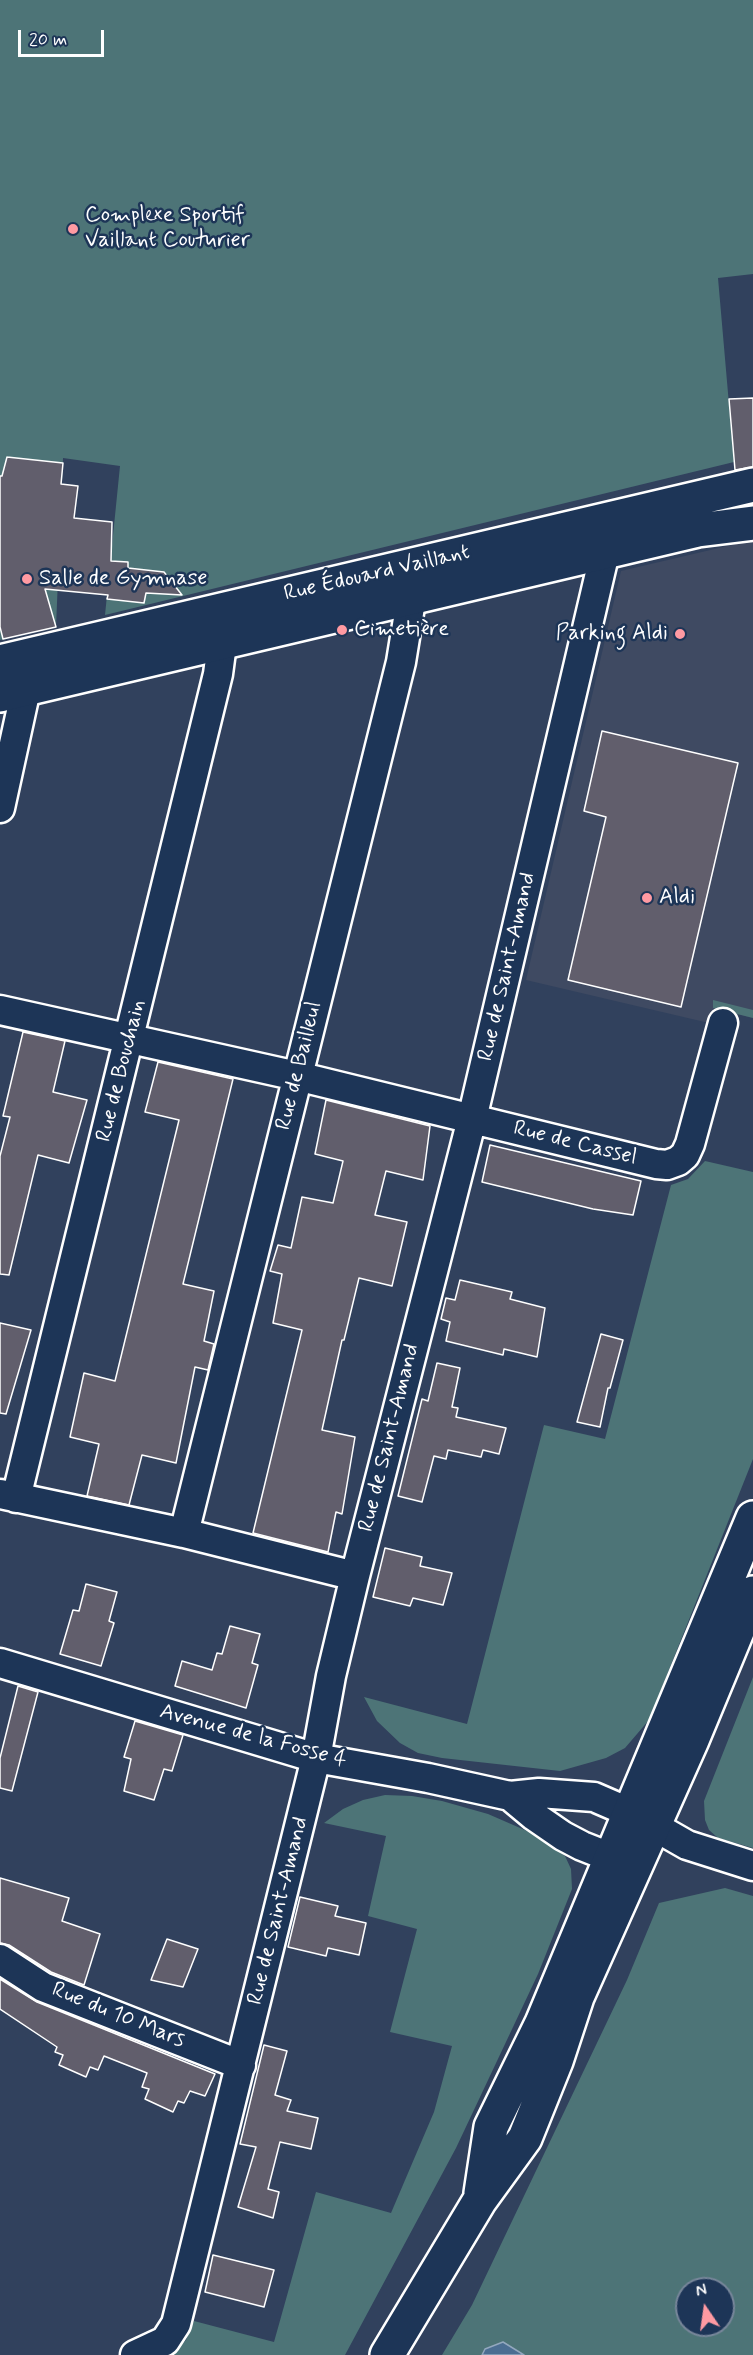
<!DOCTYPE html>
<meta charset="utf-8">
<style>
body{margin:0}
#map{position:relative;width:753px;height:2355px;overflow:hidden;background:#31415d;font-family:Mynerve,sans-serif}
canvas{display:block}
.north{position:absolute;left:675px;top:2277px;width:60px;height:60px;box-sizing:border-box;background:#1d3557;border:2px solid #77869a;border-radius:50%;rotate:347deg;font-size:16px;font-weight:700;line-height:24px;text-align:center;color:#fff}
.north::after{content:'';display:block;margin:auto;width:21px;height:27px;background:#ff9aa2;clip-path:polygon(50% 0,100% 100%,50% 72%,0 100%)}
.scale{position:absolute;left:18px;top:30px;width:86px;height:27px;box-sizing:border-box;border:3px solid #fff;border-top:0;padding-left:8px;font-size:18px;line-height:21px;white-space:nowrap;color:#fff;-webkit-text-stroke:4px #1d3557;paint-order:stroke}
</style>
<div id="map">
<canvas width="753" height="2355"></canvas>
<div class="north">N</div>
<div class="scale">20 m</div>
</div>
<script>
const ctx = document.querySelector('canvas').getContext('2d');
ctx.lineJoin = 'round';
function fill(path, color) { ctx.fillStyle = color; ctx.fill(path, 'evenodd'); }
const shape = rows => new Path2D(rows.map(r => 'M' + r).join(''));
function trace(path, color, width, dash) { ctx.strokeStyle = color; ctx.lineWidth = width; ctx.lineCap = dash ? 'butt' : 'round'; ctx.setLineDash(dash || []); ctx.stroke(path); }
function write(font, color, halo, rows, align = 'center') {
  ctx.font = font + ' Mynerve,sans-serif'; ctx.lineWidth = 5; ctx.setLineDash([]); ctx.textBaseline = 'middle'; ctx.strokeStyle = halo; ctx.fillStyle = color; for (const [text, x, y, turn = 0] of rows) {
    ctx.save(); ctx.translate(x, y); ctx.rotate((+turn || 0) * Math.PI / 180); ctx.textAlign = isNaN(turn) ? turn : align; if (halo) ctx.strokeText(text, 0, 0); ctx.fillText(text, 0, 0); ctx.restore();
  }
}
const built = shape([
 [753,540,753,1018,714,1008,709,1023,526,980,621,571]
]);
const green = shape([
 [0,0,753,0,753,274,718,278,734,462,105,615,120,466,63,458,56,627,0,640],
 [713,1000,753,1010,753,1018,713,1008],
 [705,1161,753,1172,753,1459,649,1720,625,1748,606,1758,560,1771,442,1758,418,1753,400,1743,377,1721,364,1697,467,1724,544,1425,605,1439,671,1185,688,1179],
 [753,1677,753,1848,718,1838,709,1830,705,1820,704,1801],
 [385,1795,412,1796,442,1801,488,1814,534,1834,565,1856,571,1869,572,1889,538,1974,456,2148,345,2355,169,2355,175,2352,186,2340,194,2321,274,2342,316,2192,391,2213,434,2112,452,2046,390,2032,417,1929,368,1916,386,1836,324,1823,343,1809,363,1800],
 [725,1888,753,1896,753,2355,524,2355,503,2342,485,2349,482,2355,442,2355,472,2305,627,1980,659,1903],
 [687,2289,723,2289,723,2325,687,2325]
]);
const water = shape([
 [503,2342,524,2355,482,2355,485,2349,503,2342]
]);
const building = shape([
 [753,398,753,467,735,470,729,399,753,398],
 [7,457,63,463,61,484,78,486,74,518,112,522,111,561,128,562,128,568,164,572,182,595,146,593,144,603,107,599,108,595,45,589,56,627,3,639,0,627,0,476,2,476,7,457],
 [602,731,738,763,681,1007,568,980,606,817,584,811,602,731],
 [23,1032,65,1041,53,1092,87,1100,69,1163,38,1155,9,1275,0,1274,0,1156,10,1117,3,1116,23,1032],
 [158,1062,233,1079,183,1284,214,1291,204,1341,214,1344,208,1370,195,1367,176,1463,142,1455,129,1505,87,1496,99,1444,70,1437,84,1373,115,1381,179,1120,145,1112,158,1062],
 [326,1100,430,1126,423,1180,386,1171,375,1215,407,1222,392,1286,359,1278,344,1340,342,1340,322,1430,355,1437,342,1514,336,1512,328,1552,253,1533,302,1330,273,1323,282,1274,270,1271,278,1245,291,1248,302,1197,333,1203,343,1161,315,1154,326,1100],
 [490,1145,641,1181,633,1215,593,1209,482,1182,490,1145],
 [460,1280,512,1292,510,1299,545,1308,537,1357,504,1349,503,1355,446,1341,450,1322,441,1319,446,1298,455,1300,460,1280],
 [0,1323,31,1330,6,1414,0,1413,0,1323],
 [601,1334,623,1340,610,1388,608,1388,600,1427,577,1422,601,1334],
 [437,1363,460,1368,452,1407,458,1408,456,1417,506,1428,499,1454,483,1450,481,1457,448,1450,446,1459,434,1456,422,1502,398,1496,422,1399,428,1401,437,1363],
 [385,1548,422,1557,420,1566,452,1573,443,1605,413,1598,410,1606,373,1597,385,1548],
 [86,1584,117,1592,109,1621,114,1623,101,1666,60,1654,73,1610,79,1611,86,1584],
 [230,1626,260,1634,252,1663,258,1665,246,1708,175,1686,182,1661,212,1670,217,1653,222,1654,230,1626],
 [18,1686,38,1692,12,1791,0,1788,0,1758,18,1686],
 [135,1721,183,1735,172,1771,164,1769,154,1800,124,1791,131,1759,124,1757,135,1721],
 [0,1878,69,1898,62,1921,100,1934,84,1985,51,1972,9,1945,0,1943,0,1878],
 [300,1897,338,1906,335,1916,366,1923,359,1955,328,1948,326,1956,288,1947,300,1897],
 [167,1939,198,1949,183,1987,151,1980,167,1939],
 [0,1979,37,2002,215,2074,205,2096,190,2091,184,2103,178,2101,173,2112,145,2099,149,2089,142,2087,147,2073,104,2056,98,2070,90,2067,86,2077,59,2065,63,2055,55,2052,57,2047,0,2009,0,1979],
 [264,2045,287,2051,275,2095,291,2100,287,2111,318,2118,311,2149,280,2142,268,2189,279,2192,273,2218,238,2207,256,2147,240,2144,264,2045],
 [213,2255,274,2270,264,2307,205,2292,213,2255]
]);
const minor = shape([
 [0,808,26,689],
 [0,1010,297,1076,656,1164,667,1165,678,1161,685,1155,690,1144,723,1023],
 [0,1494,184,1533,355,1576],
 [16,1498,218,674,222,644],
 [184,1533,401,662,415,576],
 [0,1663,316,1758,428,1778,510,1796,539,1793,594,1797,631,1813,687,1845,753,1866],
 [510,1796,534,1816,563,1836,582,1846,630,1865],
 [0,1959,43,1987,241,2065],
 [135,2355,165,2341,176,2324,316,1758,331,1676,355,1576,472,1119,605,552]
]);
const major = shape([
 [0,662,753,485],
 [0,695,698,530,753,523],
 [481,2193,491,2127,542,2023,753,1518],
 [387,2355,480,2200,525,2138,556,2061,577,1997,692,1740,753,1593]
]);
const markers = [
 [73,229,6,"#ff9aa2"],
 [27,579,6,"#ff9aa2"],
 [342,630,6,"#ff9aa2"],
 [680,634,6,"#ff9aa2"],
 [647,898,6,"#ff9aa2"]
];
const poiNames = [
 ["Complexe Sportif",85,216],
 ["Vaillant Couturier",85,241],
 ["Salle de Gymnase",39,579],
 ["Cimetière",354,630],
 ["Parking Aldi",668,634,"right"],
 ["Aldi",659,898]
];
const streetNames = [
 ["Rue Édouard Vaillant",377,574,-13],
 ["Rue de Saint-Amand",508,967,-77],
 ["Rue de Bailleul",300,1066,-76],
 ["Rue de Bouchain",122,1071,-76],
 ["Rue de Cassel",575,1144,14],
 ["Rue de Saint-Amand",390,1438,-76],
 ["Avenue de la Fosse 4",253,1737,15],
 ["Rue de Saint-Amand",279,1911,-76],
 ["Rue du 10 Mars",118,2016,22]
];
fill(built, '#3f4a62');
fill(green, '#4d7477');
fill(water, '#4b6e92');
trace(water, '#93a8be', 1.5);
fill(building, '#615e6c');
trace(building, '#fff', 1.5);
trace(minor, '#fff', 33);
trace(major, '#fff', 38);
trace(minor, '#1d3557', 28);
trace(major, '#1d3557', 33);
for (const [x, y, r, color] of markers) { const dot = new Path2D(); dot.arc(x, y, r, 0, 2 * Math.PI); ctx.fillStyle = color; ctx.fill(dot); trace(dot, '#1d3557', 2); }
write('22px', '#fff', '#1d3557', poiNames, 'left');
write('22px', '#fff', '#1d3557', streetNames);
</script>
